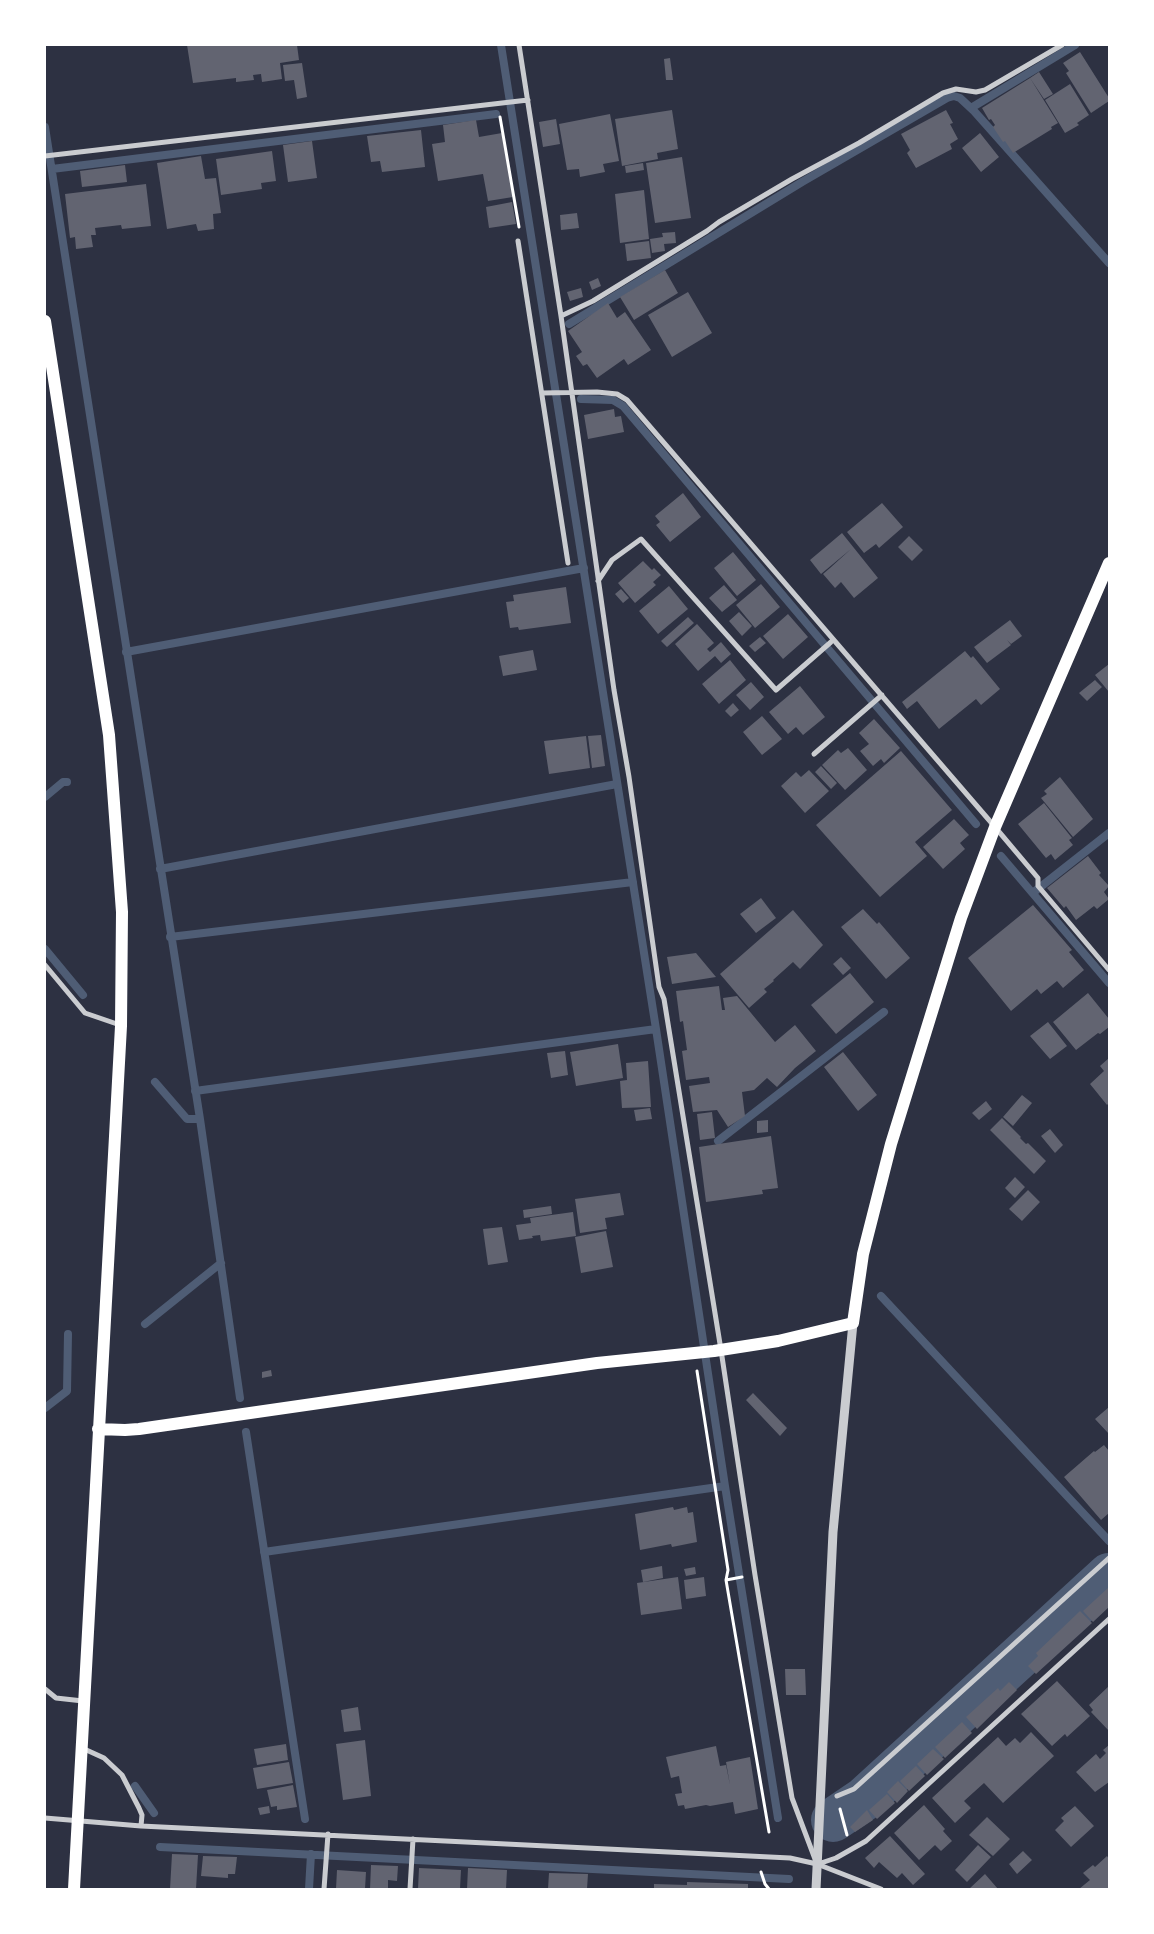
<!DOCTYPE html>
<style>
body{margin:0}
#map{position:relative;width:1154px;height:1934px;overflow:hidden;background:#2d3142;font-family:"PT Sans",sans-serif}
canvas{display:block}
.frame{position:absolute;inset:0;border:46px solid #fff;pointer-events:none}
</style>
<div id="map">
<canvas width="1154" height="1934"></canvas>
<div class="frame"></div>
</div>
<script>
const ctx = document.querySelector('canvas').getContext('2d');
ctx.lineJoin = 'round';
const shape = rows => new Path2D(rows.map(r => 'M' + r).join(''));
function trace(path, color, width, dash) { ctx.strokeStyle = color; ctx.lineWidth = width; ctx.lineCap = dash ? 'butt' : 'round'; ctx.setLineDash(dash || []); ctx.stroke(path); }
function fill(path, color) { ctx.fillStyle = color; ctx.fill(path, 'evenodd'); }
const stream = shape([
 [501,45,656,1029,725,1486,778,1818],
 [971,108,1075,45],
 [45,127,200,1119,240,1398],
 [52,169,496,114],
 [569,324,802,182,947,98,954,96,960,98,974,111,1109,263],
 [581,399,613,400,623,406,976,824],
 [126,652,584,568],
 [45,797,63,782,67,782],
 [1001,856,1109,983],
 [160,869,617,784],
 [1034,892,1109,833],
 [170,937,633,882],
 [45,949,83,995],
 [155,1082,187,1119,200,1119],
 [195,1091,656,1029],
 [718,1141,884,1012],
 [881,1296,1109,1541],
 [145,1324,221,1263],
 [45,1408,67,1391,68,1334],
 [246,1432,305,1819],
 [264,1552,725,1486],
 [135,1786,154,1813],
 [160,1847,789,1879],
 [309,1889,311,1854]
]);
const river = shape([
 [833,1820,864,1799,1109,1575]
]);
const building = shape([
 [187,45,297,45,299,60,280,63,282,79,262,82,261,74,253,75,254,80,236,82,236,78,193,83],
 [1080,52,1109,98,1109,101,1091,113,1066,73,1069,71,1063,63],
 [670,58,673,80,666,80,664,59],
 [302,63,307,97,297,99,294,80,285,81,283,65],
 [1039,72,1053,94,1044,99,1030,78],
 [1030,78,1058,123,1051,127,1052,129,1013,153,1005,141,1003,142,993,127,995,125,991,119,989,120,982,108],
 [1070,84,1089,115,1077,123,1079,125,1065,133,1045,100],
 [672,110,678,149,657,153,658,159,622,166,615,119],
 [946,110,953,123,950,124,958,139,950,144,952,149,916,168,907,153,910,150,901,134],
 [610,114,619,161,603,164,605,172,580,177,579,169,567,170,559,124],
 [556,119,560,144,543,147,539,122],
 [476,120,479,137,502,133,513,197,488,201,483,174,438,181,432,144,445,142,443,125],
 [421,130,425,167,382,172,380,161,371,162,367,136],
 [980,133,999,157,981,172,962,148],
 [312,141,317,178,288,182,283,145],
 [272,151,276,181,261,183,262,189,221,195,216,159],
 [201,156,205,179,216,178,221,213,213,214,214,229,198,231,196,224,167,229,157,163],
 [682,157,691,218,655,223,646,163],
 [643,163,644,170,626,173,625,166],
 [125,165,127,182,82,187,80,171],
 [146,184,151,226,122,229,121,225,95,228,96,235,91,235,93,247,76,249,75,237,70,238,65,194],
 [644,190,649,239,620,243,615,194],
 [512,202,516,224,489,228,486,207],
 [577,213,579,228,561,230,560,215],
 [675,232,676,243,664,244,665,251,652,253,650,239,663,237,662,233],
 [649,241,651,258,627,261,625,244],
 [665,270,678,293,634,320,620,297],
 [598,278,601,286,592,290,589,282],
 [581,288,583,297,570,301,567,292],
 [688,292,712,333,672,357,648,315],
 [608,303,617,318,625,312,651,350,628,365,624,359,597,378,587,364,583,366,576,356,582,352,568,331],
 [614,409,615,417,621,416,624,432,588,439,584,415],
 [683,493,701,517,670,542,656,525,660,522,655,516],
 [882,503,903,527,879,548,876,544,864,553,847,532],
 [842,533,878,578,854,598,841,582,835,588,823,574,830,568,837,576,830,568,851,549,821,574,810,560],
 [909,536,923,550,912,561,898,547],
 [733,552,756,580,737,596,714,568],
 [643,561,652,570,654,568,661,575,653,582,656,585,635,603,618,583],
 [761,584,780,607,755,628,736,605],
 [724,585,737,600,722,612,709,598],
 [669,586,688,609,658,634,639,611],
 [566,587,571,623,519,630,518,627,510,628,506,602,514,601,513,595],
 [621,589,629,598,623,603,615,594],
 [739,612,752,626,742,636,729,621],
 [788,614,808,637,783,659,763,636],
 [688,617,694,623,667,647,661,641],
 [1010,620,1022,636,1011,644,1007,640,1011,645,987,663,974,647],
 [697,624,714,643,707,649,710,652,721,642,731,654,721,663,715,656,698,671,675,644],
 [760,637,766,643,755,652,749,646],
 [533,650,537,670,503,676,499,656],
 [965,651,971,658,973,656,1000,689,981,705,976,699,939,729,917,701,907,709,902,702],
 [730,660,746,680,719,704,702,684],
 [1109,664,1109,692,1095,675],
 [1095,680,1102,687,1087,701,1079,693],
 [751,682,764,697,750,710,736,695],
 [800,686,825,717,803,735,796,727,788,734,769,712],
 [733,703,739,710,731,717,725,711],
 [762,716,782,739,762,755,743,732],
 [874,719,900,748,884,763,881,759,873,766,860,751,869,744,859,733],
 [601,735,605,766,592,768,588,736],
 [586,736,590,768,549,774,544,741],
 [848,748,867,770,845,790,822,765,838,750,841,753],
 [901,751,952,810,915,842,927,856,880,897,816,825],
 [821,766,837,783,831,789,815,772],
 [809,770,829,791,805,813,781,786,796,772,801,777],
 [1060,777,1093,819,1073,837,1041,798,1047,794,1044,791],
 [1044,803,1072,838,1069,840,1073,845,1055,860,1051,854,1046,858,1018,824],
 [954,819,969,835,960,843,965,849,943,869,923,847],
 [1088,856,1101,873,1099,875,1109,886,1104,892,1109,899,1097,909,1094,906,1076,920,1066,906,1064,908,1047,888],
 [761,898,776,918,756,933,740,914],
 [1033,905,1072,950,1069,952,1084,970,1063,988,1057,981,1041,994,1037,989,1011,1011,968,958],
 [863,909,877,924,879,922,910,958,886,979,841,927],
 [793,910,823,945,800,969,793,962,773,980,774,981,764,989,767,992,749,1008,720,974],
 [696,953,716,977,672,984,667,957],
 [841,957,851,968,843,975,833,964],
 [850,973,874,1002,836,1034,811,1005],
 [719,986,722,1010,725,1010,723,998,737,996,775,1042,795,1025,816,1051,795,1068,777,1087,767,1078,754,1090,742,1092,745,1116,728,1127,717,1110,693,1112,689,1086,710,1083,709,1077,686,1080,682,1051,687,1050,683,1021,680,1022,676,991],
 [1088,993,1109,1019,1109,1027,1100,1034,1098,1033,1076,1050,1053,1022],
 [1048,1022,1067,1046,1050,1059,1030,1036],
 [618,1044,623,1078,576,1086,570,1052],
 [565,1051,568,1075,551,1078,547,1053],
 [843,1052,877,1095,858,1111,824,1067],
 [1109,1058,1109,1103,1107,1105,1090,1084,1104,1071,1100,1066],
 [648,1061,651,1107,622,1108,620,1081,627,1080,626,1063],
 [1022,1095,1032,1103,1013,1126,1003,1117],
 [986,1101,992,1109,979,1120,972,1113],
 [650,1108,652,1119,636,1121,634,1110],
 [712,1112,715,1138,700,1140,697,1114],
 [1002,1118,1021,1137,1020,1138,1026,1144,1028,1143,1046,1161,1034,1174,990,1130],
 [768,1120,768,1132,757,1133,757,1121],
 [1050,1129,1063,1145,1055,1153,1041,1136],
 [771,1136,778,1188,762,1190,763,1194,706,1202,699,1147],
 [1015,1177,1025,1187,1015,1198,1005,1188],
 [1028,1190,1040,1202,1022,1221,1009,1209],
 [620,1193,624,1215,605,1218,607,1229,580,1233,575,1199],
 [551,1206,552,1214,524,1218,523,1210],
 [573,1212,576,1236,541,1241,540,1235,532,1236,533,1238,519,1240,516,1225,531,1223,530,1218],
 [502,1227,508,1262,488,1265,483,1229],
 [606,1231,613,1267,581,1273,575,1237],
 [271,1370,272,1376,262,1378,262,1372],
 [753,1393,787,1428,780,1436,746,1400],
 [1109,1407,1109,1434,1095,1419],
 [1104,1445,1109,1451,1109,1513,1101,1520,1064,1477,1094,1451,1095,1452],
 [673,1507,674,1510,687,1507,688,1513,693,1512,697,1542,672,1547,671,1544,640,1550,635,1514],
 [662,1566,663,1578,643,1582,641,1570],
 [695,1567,696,1574,686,1576,684,1569],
 [678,1577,682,1609,641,1615,637,1583],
 [704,1577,706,1596,686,1599,684,1580],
 [1109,1587,1109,1607,1093,1622,1083,1611],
 [1080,1611,1092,1623,1036,1674,1028,1666,1038,1656,1036,1653],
 [785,1669,805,1669,806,1695,786,1695],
 [1057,1681,1090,1716,1067,1737,1065,1734,1052,1746,1021,1714],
 [1009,1682,1017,1690,977,1729,966,1717,998,1688,1000,1691],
 [1109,1686,1109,1731,1091,1712,1093,1710,1089,1705],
 [358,1707,361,1730,344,1732,341,1710],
 [962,1722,972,1733,945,1758,935,1747],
 [1031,1732,1054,1756,1003,1803,984,1783,964,1801,971,1808,955,1823,932,1798,998,1737,1006,1746,1015,1738,1020,1743],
 [365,1740,371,1796,343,1800,336,1744],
 [286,1744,288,1760,257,1765,254,1749],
 [1109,1745,1109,1782,1095,1792,1076,1772,1096,1754,1100,1759,1106,1753,1103,1750],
 [716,1746,720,1766,726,1765,730,1785,726,1762,750,1757,758,1809,735,1814,733,1802,710,1806,706,1805,685,1809,684,1805,678,1806,675,1794,682,1793,679,1776,671,1778,666,1757],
 [933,1749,944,1759,927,1775,917,1764],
 [289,1762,293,1783,257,1789,253,1768],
 [916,1766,925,1776,909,1791,900,1781],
 [898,1781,908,1791,897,1803,887,1792],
 [293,1785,297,1807,277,1810,277,1806,271,1807,267,1790],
 [887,1794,895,1803,877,1819,869,1810],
 [924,1805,945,1829,943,1831,952,1841,941,1851,935,1845,919,1860,894,1833],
 [269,1806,270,1813,260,1815,258,1808],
 [1075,1806,1094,1826,1071,1847,1055,1830,1064,1821,1061,1818],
 [867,1810,873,1820,855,1832,850,1827],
 [987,1817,1010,1839,993,1856,969,1835],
 [890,1836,925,1874,913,1885,902,1873,897,1878,879,1862,874,1868,865,1858],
 [978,1845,991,1857,967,1882,955,1870],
 [1023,1851,1032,1860,1017,1874,1009,1864],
 [172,1854,198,1855,196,1889,170,1889],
 [203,1856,237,1857,235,1874,228,1874,228,1878,201,1876],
 [1107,1856,1109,1859,1109,1889,1079,1889,1090,1880,1083,1873,1093,1865,1095,1867],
 [371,1865,398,1866,397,1881,388,1880,388,1889,370,1889],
 [419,1868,461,1870,460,1889,418,1889],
 [468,1868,507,1870,506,1889,467,1889],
 [337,1870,366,1872,365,1889,336,1889],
 [549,1873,588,1874,587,1889,548,1889],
 [985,1874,998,1889,969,1889],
 [687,1882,748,1884,748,1889,654,1889,654,1884,687,1885]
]);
const path = shape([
 [500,117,519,227],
 [697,1371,728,1570,726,1580],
 [742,1577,726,1580,769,1832],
 [840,1809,847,1835],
 [761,1872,765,1884,769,1889]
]);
const minor = shape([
 [519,45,561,316,614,690,629,777,659,987,664,999,721,1350,755,1575,792,1798,815,1859],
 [45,156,528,100],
 [518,241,568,563],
 [561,316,593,301,707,231,719,222,792,179,859,143,943,93,956,89,976,92,985,90,1062,45],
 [542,393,597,392,617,394,627,400,995,827,1038,878,1038,886,1109,970],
 [598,581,612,560,641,539,776,690,831,642],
 [814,754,882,695],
 [45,965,85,1013,120,1025],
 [45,1689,56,1698,83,1701],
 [82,1748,104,1758,122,1775,139,1808,142,1815,141,1826],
 [837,1796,854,1789,1109,1558],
 [45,1818,141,1826,790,1858,817,1864,881,1889],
 [818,1864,836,1858,866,1841,1109,1619],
 [324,1889,328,1834],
 [410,1889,413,1839]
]);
const tertiary = shape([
 [816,1889,833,1532,853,1323]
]);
const primary = shape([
 [45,321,109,735,122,912,121,1026,74,1889],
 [98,1429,125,1430,139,1429,597,1363,714,1351,778,1341,853,1323,863,1254,891,1144,961,918,995,827,1109,563]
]);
trace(stream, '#4f5d75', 8);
trace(river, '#4f5d75', 44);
fill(building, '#626471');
trace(path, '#fff', 3);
trace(minor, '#caccd0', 5);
trace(tertiary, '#caccd0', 9);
trace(primary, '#fff', 12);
</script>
